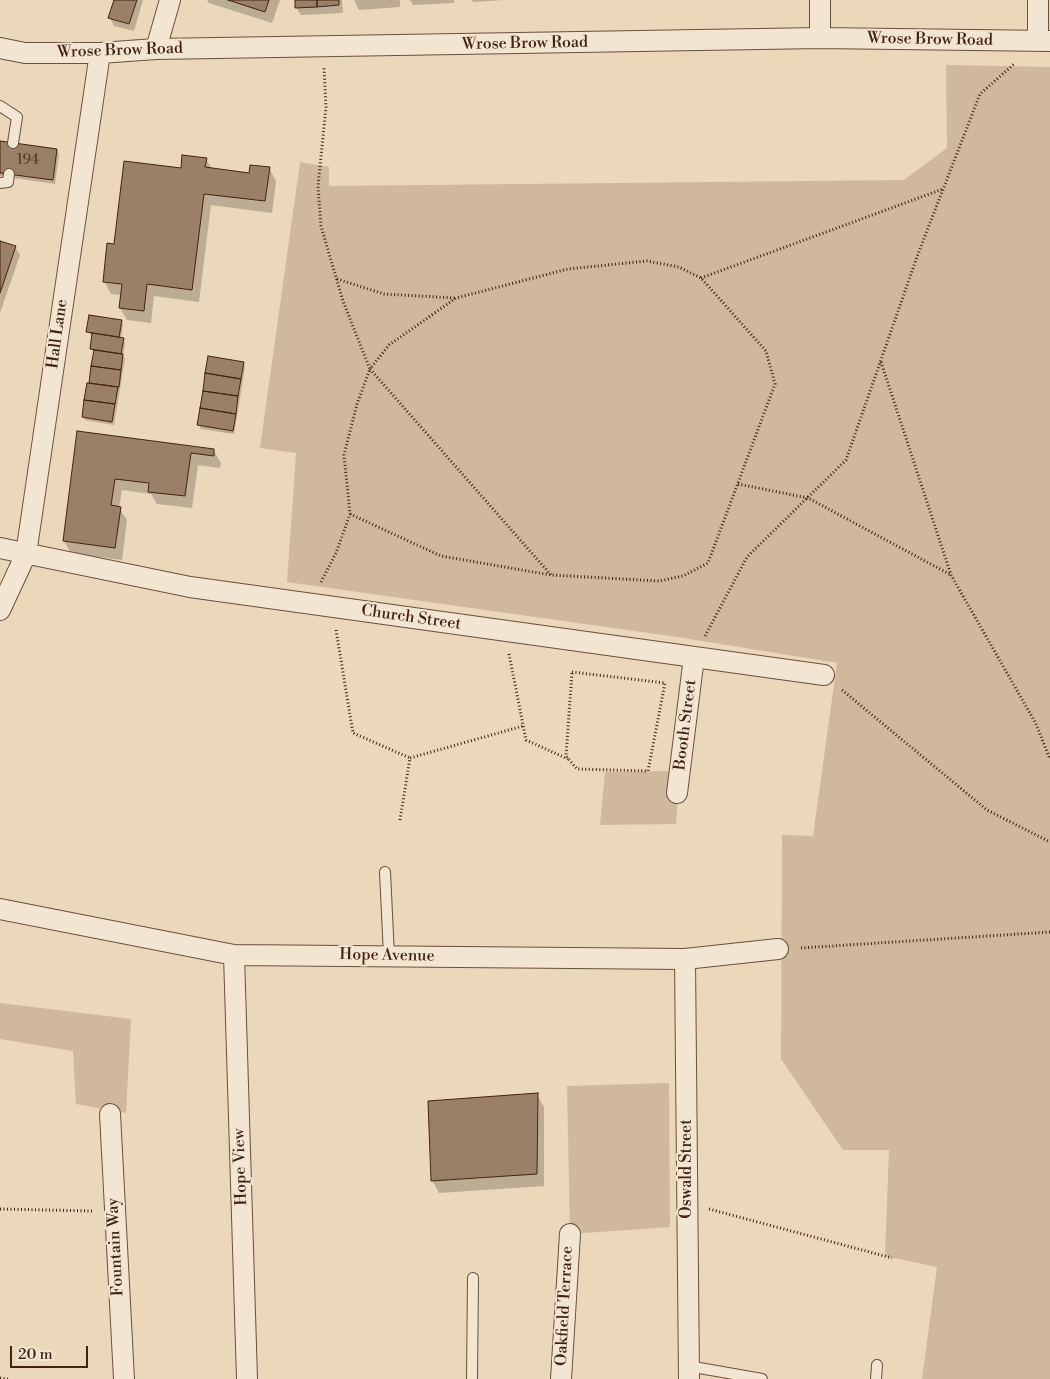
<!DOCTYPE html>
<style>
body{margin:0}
#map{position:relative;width:1050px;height:1379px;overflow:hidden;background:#ebd7b9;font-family:"Libre Bodoni",serif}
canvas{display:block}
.scale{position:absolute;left:10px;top:1346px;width:78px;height:22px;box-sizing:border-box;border:2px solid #442210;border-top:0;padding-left:6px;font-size:15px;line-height:18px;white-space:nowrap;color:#442210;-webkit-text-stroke:4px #f2e5d2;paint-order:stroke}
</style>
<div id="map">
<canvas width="1050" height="1379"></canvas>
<div class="scale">20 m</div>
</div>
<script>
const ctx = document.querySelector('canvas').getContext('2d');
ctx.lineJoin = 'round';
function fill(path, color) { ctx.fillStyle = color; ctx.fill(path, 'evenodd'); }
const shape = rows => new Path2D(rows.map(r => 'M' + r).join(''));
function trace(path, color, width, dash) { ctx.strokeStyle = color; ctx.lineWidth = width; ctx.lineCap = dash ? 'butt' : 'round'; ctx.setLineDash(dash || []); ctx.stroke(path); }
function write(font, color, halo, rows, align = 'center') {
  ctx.font = font + ' "Libre Bodoni",serif'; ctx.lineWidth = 4; ctx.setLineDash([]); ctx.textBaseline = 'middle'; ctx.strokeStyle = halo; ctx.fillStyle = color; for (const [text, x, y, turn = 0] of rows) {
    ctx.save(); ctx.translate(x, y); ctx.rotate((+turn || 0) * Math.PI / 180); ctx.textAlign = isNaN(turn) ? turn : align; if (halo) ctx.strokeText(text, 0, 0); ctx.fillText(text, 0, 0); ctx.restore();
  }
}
const green = shape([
 [946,65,1050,67,1050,1379,922,1379,937,1267,885,1256,889,1150,843,1150,781,1059,782,835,813,836,837,663,684,638,287,582,296,453,260,448,300,162,329,167,329,186,904,180,947,148],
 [680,771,676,824,600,825,605,772],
 [0,1003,131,1019,126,1113,76,1104,73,1051,0,1039],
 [669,1083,670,1227,570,1234,567,1086]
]);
const shadow = shape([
 [115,0,143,0,134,31,114,26,110,18],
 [207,0,280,0,272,23,209,3],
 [296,0,342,0,343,13,301,15,296,7],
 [354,0,400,0,400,7,359,10],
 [410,0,454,0,454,3,413,5],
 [472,0,504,0,473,2],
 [0,142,57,150,59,154,55,184,0,176],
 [206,159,212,169,250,174,269,168,276,181,272,213,211,205,199,302,154,296,151,323,127,320,120,308,122,295,111,294,104,281,115,246,182,170],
 [0,242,15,247,20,255,0,313],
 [121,322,123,325,121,339,125,343,123,356,125,359,114,425,85,420,83,417,95,353,91,349,93,336,88,332],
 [243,363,245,367,234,434,201,429,199,425],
 [78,433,214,451,221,463,220,468,198,465,192,508,157,504,151,494,122,490,119,508,127,520,122,560,71,553,64,541],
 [537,1095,544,1107,544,1186,439,1193,432,1180]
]);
const building = shape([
 [114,0,137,0,129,24,108,18,114,0],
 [228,0,269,0,265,12,228,0],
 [295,0,317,0,317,7,295,8,295,0],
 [317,0,339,0,339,5,317,7,317,0],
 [0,141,57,149,53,180,0,173,0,141],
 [182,155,207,158,205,167,249,173,250,165,270,167,265,201,204,194,192,290,147,284,144,311,119,308,122,284,103,282,107,243,114,244,124,161,181,168,182,155],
 [0,241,16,246,0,293,0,241],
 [89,315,122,320,119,337,86,332,89,315],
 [92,333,124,338,121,354,90,349,92,333],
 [94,350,123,354,121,370,91,366,94,350],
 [208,356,244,362,241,379,205,373,208,356],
 [91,366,121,370,119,387,89,383,91,366],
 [205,373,241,379,238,396,203,391,205,373],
 [87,383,118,387,115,404,84,400,87,383],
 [203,391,238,396,236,414,200,408,203,391],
 [84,400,115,404,112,422,82,417,84,400],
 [200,408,236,414,233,431,197,425,200,408],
 [77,431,214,449,214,456,191,453,185,496,148,492,149,483,115,479,111,505,121,507,115,548,63,541,77,431],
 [538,1093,537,1174,431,1181,428,1101,538,1093]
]);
const path = shape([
 [701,278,943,189],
 [337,279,384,294,455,298],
 [881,362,951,575,1035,722,1050,759],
 [738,484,808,498,951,575],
 [350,514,441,556,551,575,659,581,683,576,708,563,775,384,766,351,701,278,679,267,647,261,568,269,456,298,389,345,370,369,551,575],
 [321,582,336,553,350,514,344,455,357,404,370,369,343,301,321,226,318,186,326,107,324,68],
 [336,630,353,733,410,758],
 [705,636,747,557,846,460,918,254,980,94,1014,64],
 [509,654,526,740,568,759],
 [572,672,665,683,648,771,577,769,566,756,572,672],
 [842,690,987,810,1050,842],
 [400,820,410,758,523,726],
 [801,948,1050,932],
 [0,1209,93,1211],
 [709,1209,892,1258],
 [0,1378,8,1379]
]);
const service = shape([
 [0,106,17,117,13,143],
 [0,183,8,182,9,174],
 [385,872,389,956],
 [688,1366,762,1379],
 [472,1379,473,1278],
 [876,1379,877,1365]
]);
const minor = shape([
 [1038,0,1038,41],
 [820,38,820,0],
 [0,48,25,53,100,53,156,49,820,38,1050,41],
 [156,49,170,0],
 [0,548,190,587,824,675],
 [0,610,26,554,100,53],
 [677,793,694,657],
 [0,909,234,955,685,959,778,949],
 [234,955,247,1379],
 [685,959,689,1379],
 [110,1114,124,1379],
 [561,1379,570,1234]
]);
const numberNames = [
 ["194",28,161]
];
const streetNames = [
 ["Wrose Brow Road",930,40,1],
 ["Wrose Brow Road",525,44,-1],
 ["Wrose Brow Road",120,51,-2],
 ["Hall Lane",58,334,-82],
 ["Church Street",411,618,8],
 ["Booth Street",686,725,-83],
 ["Hope Avenue",387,956,1],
 ["Hope View",241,1167,-92],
 ["Oswald Street",687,1169,-90],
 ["Fountain Way",116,1247,-93],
 ["Oakfield Terrace",565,1306,-87]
];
fill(green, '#cfb89c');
fill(shadow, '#0003');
fill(building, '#9b8068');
trace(building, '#442210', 1);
trace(service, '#6e4f3a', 12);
trace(minor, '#6e4f3a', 22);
trace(path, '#442210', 3, [1, 2.5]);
trace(service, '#f2e5d2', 10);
trace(minor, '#f2e5d2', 20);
write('14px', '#5a3a26', null, numberNames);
write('16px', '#442210', '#f2e5d2', streetNames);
</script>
